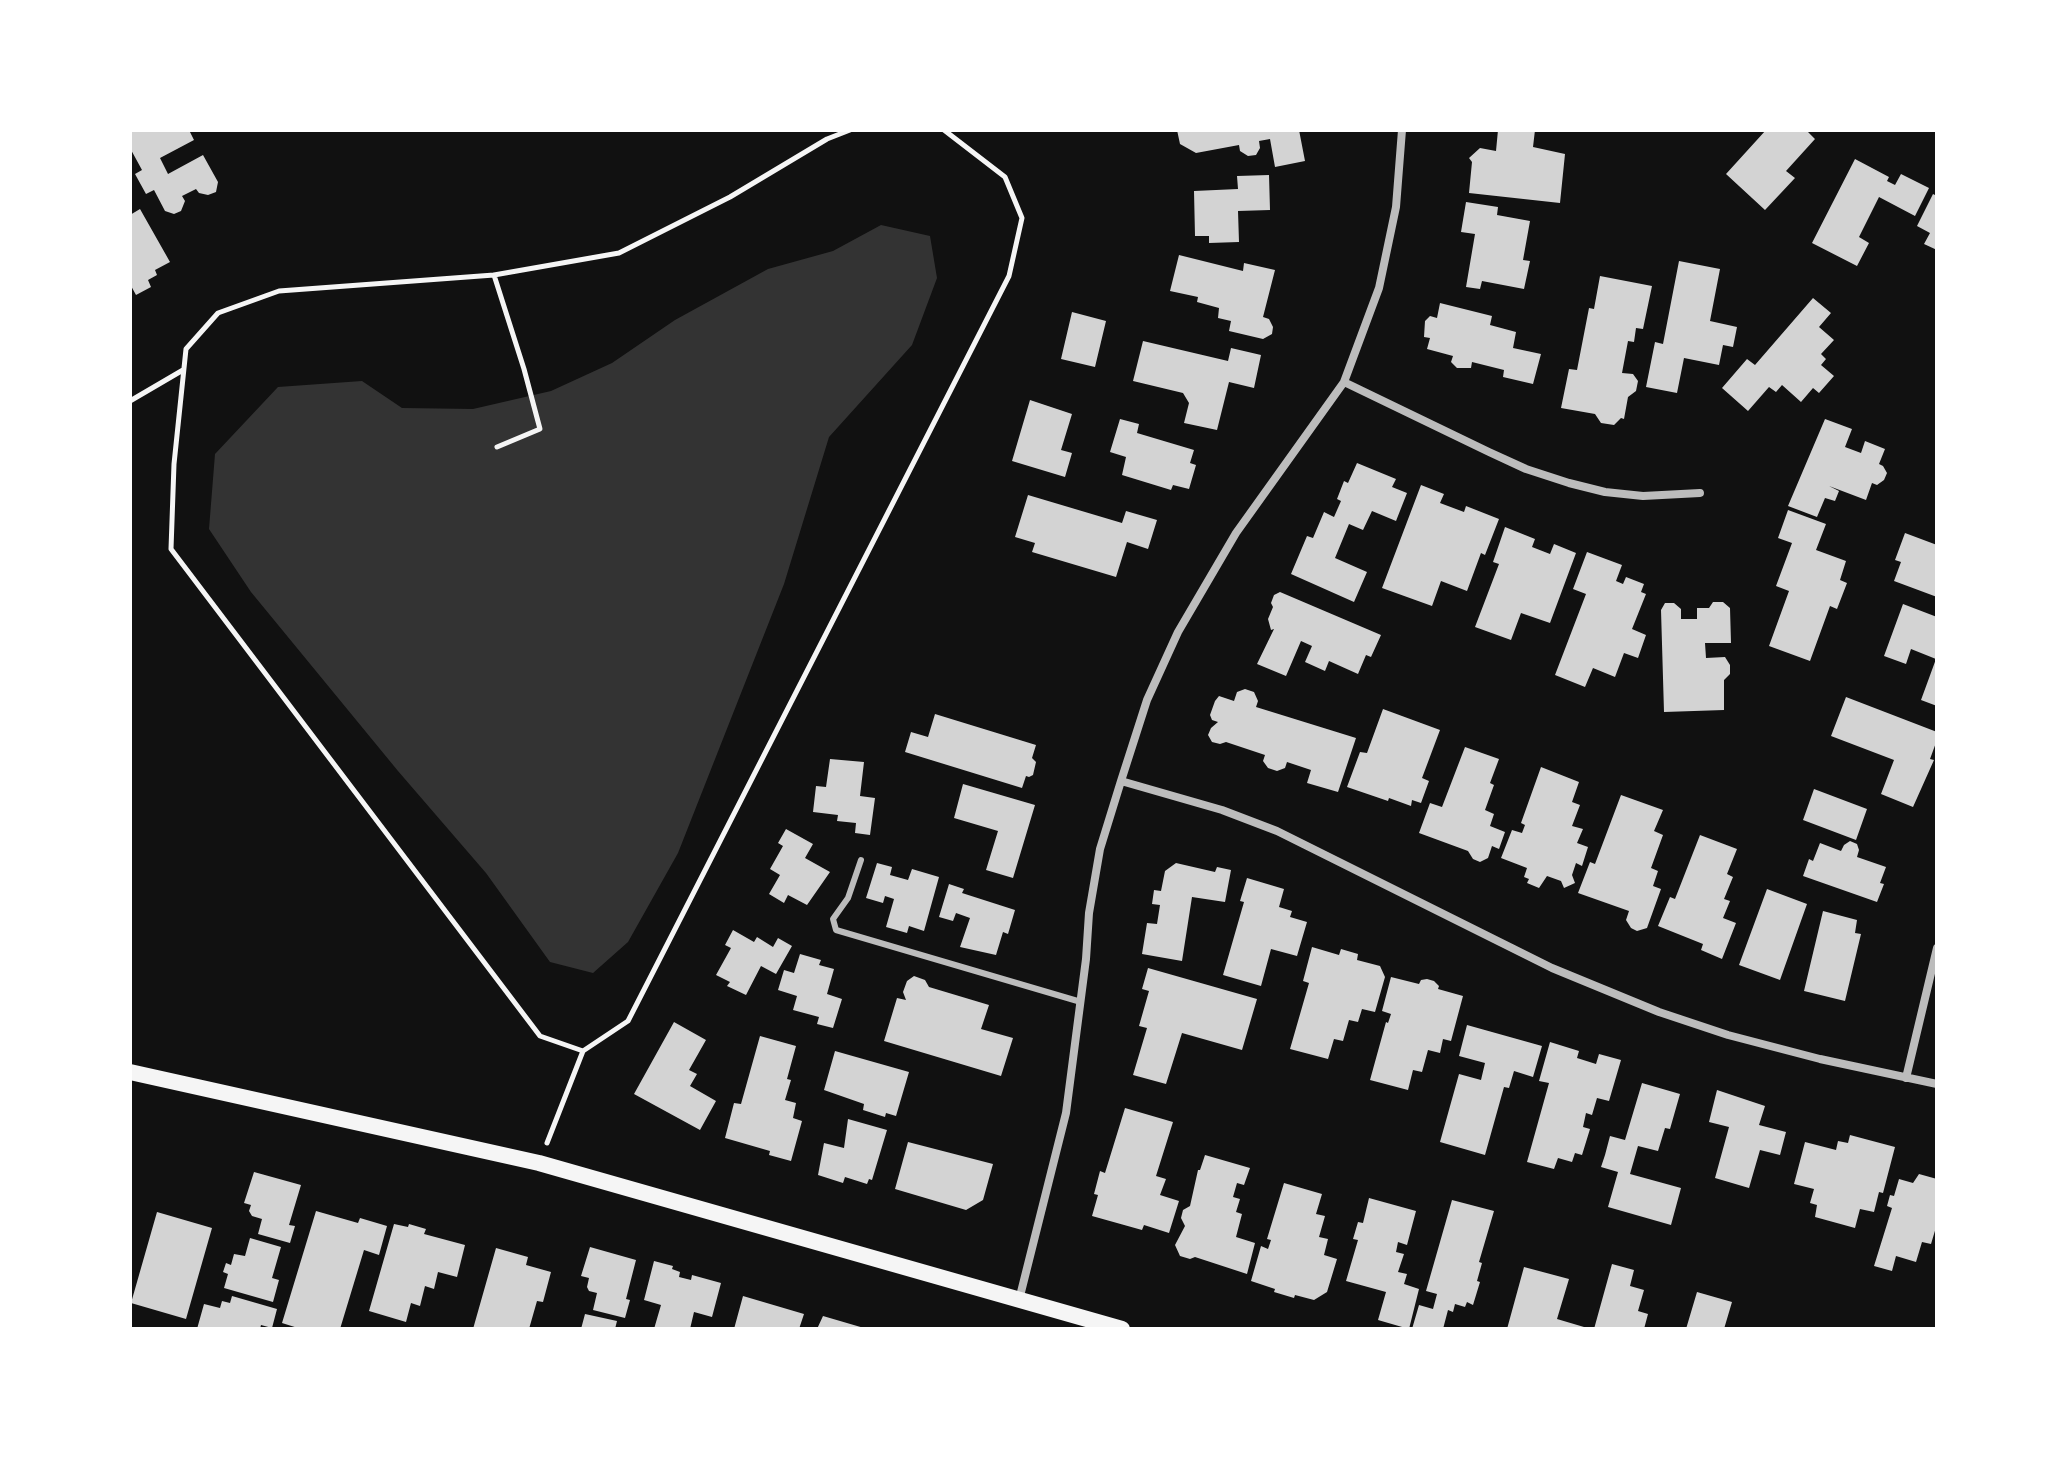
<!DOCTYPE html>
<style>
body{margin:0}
#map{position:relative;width:2067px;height:1459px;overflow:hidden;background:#111;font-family:"Archivo Narrow",sans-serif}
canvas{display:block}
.frame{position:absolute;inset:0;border:132px solid #fff;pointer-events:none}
</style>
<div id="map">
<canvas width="2067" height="1459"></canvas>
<div class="frame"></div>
</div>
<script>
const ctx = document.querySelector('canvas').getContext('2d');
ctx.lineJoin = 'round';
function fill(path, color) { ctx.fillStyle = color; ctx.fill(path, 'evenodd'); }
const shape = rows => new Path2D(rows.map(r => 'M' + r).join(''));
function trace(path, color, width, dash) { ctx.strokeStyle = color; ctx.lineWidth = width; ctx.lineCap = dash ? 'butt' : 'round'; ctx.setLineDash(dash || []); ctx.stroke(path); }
const water = shape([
 [881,225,930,236,937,278,912,345,829,437,784,584,678,853,628,942,593,973,550,962,486,873,398,771,251,592,209,529,215,454,278,387,362,381,402,408,473,409,551,391,612,363,675,320,768,269,833,251]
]);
const building = shape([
 [130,130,189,130,194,140,160,158,168,174,203,155,218,182,216,192,208,195,199,193,196,189,182,196,185,201,181,211,174,214,165,211,154,190,146,194,135,174,142,170,130,148],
 [1177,130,1299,130,1305,161,1275,167,1270,139,1259,141,1260,148,1256,155,1248,156,1240,151,1239,145,1196,153,1180,144],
 [1498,130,1535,130,1533,147,1565,154,1560,203,1469,193,1472,162,1469,158,1480,148,1496,151],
 [1766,130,1810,130,1808,132,1815,139,1786,171,1795,178,1765,210,1726,174],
 [1855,159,1889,177,1887,181,1895,185,1901,174,1929,188,1915,216,1879,197,1859,237,1869,243,1857,266,1812,243],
 [1269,175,1270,210,1238,211,1239,242,1209,243,1209,236,1195,236,1194,191,1238,189,1237,176],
 [1933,194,1937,196,1937,250,1924,244,1930,233,1917,226],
 [1466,202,1498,207,1497,215,1530,221,1523,260,1530,261,1524,289,1482,281,1480,289,1466,287,1475,234,1461,232],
 [140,209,170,262,155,270,157,275,148,280,151,287,136,295,130,284,130,215],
 [1179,255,1243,271,1244,263,1275,270,1263,317,1269,319,1273,327,1272,334,1263,339,1229,331,1231,321,1218,318,1219,308,1197,302,1198,297,1170,291],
 [1679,261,1720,269,1710,321,1737,327,1733,347,1723,345,1719,365,1684,358,1677,393,1646,387,1655,342,1663,344],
 [1600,276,1652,286,1643,329,1636,328,1634,342,1628,341,1622,373,1633,374,1638,381,1636,391,1628,397,1624,419,1621,418,1614,425,1601,423,1595,414,1561,408,1569,369,1577,370,1589,308,1594,309],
 [1813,298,1831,313,1819,327,1834,340,1821,354,1826,359,1821,365,1834,376,1819,393,1813,388,1801,402,1782,385,1776,392,1769,387,1748,411,1722,388,1747,359,1755,365],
 [1440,303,1492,316,1490,325,1516,332,1513,348,1541,354,1533,384,1503,377,1504,370,1472,362,1471,368,1457,368,1451,362,1453,356,1427,349,1430,338,1424,337,1425,321,1430,316,1437,318],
 [1072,312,1106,321,1095,367,1061,359],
 [1143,341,1228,361,1231,348,1261,355,1254,388,1229,382,1217,430,1184,423,1189,403,1183,393,1133,381],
 [1030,400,1072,414,1061,450,1072,453,1065,477,1012,461],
 [1120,419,1139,424,1137,433,1194,450,1190,463,1196,465,1189,489,1173,485,1171,490,1122,475,1126,457,1110,452],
 [1825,419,1852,429,1845,447,1861,453,1865,441,1885,449,1879,464,1883,466,1887,473,1884,480,1877,485,1872,483,1866,500,1829,486,1839,491,1835,501,1825,498,1817,517,1788,506],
 [1357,463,1396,479,1392,487,1407,493,1396,521,1372,511,1363,530,1349,524,1335,558,1367,572,1354,602,1291,574,1307,536,1313,538,1324,512,1334,517,1341,501,1337,499,1344,481,1348,483],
 [1421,485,1444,494,1440,503,1464,512,1466,506,1499,519,1485,555,1481,553,1467,591,1441,581,1432,606,1382,588],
 [1028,495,1122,523,1126,511,1157,520,1148,549,1127,542,1116,577,1032,552,1035,543,1015,537],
 [1788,510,1826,524,1816,550,1846,561,1840,580,1847,583,1837,609,1830,606,1810,661,1769,646,1789,591,1776,586,1792,543,1778,538],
 [1505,527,1535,539,1532,547,1550,554,1554,544,1576,553,1550,623,1521,613,1511,640,1475,627,1499,564,1493,562],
 [1905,533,1937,545,1937,597,1894,581,1901,562,1895,560],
 [1587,552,1622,565,1616,581,1623,584,1626,577,1644,584,1641,592,1646,594,1632,629,1646,635,1638,658,1624,653,1615,677,1593,668,1585,687,1555,675,1586,594,1573,589],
 [1280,592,1381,635,1371,657,1366,655,1358,674,1329,661,1325,671,1305,662,1312,646,1301,641,1286,676,1257,664,1274,629,1271,630,1268,619,1273,607,1271,603,1274,595],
 [1713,602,1723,602,1730,608,1731,643,1705,643,1706,658,1725,657,1730,665,1730,674,1724,680,1724,710,1664,712,1661,610,1665,603,1674,603,1681,609,1681,619,1697,619,1697,608,1709,608],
 [1903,604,1937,617,1937,706,1921,700,1936,659,1911,649,1906,664,1884,656],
 [1245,689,1254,692,1258,701,1256,707,1356,738,1338,792,1307,783,1311,770,1287,762,1285,768,1277,771,1268,768,1263,761,1265,755,1226,742,1220,744,1212,742,1208,735,1211,728,1218,722,1212,720,1210,715,1215,701,1219,696,1234,701,1237,692],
 [1846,697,1937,732,1937,740,1930,759,1934,760,1913,807,1881,794,1894,760,1831,736],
 [1383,709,1440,730,1422,778,1429,781,1421,803,1412,800,1411,806,1389,798,1388,801,1347,787,1360,752,1367,753],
 [935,714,1036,745,1032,758,1036,762,1033,775,1029,777,1026,776,1022,788,905,752,911,732,928,737],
 [1465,747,1499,759,1490,783,1494,785,1485,810,1494,814,1490,826,1505,832,1499,849,1492,846,1488,858,1480,862,1473,859,1468,851,1419,833,1430,803,1442,807],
 [830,759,864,762,860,796,875,798,870,835,855,833,856,823,837,821,838,815,813,812,816,786,826,787],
 [1541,767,1579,782,1572,802,1580,805,1572,826,1583,829,1577,843,1588,847,1582,866,1576,863,1572,875,1575,883,1564,888,1561,881,1547,876,1539,888,1527,883,1529,879,1524,877,1527,868,1501,858,1512,830,1522,833,1525,825,1521,823],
 [963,784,1035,805,1013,878,986,870,998,831,954,818],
 [1814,789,1867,809,1856,840,1803,820],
 [1621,795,1663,810,1654,831,1663,835,1651,868,1658,871,1653,886,1661,889,1647,928,1637,931,1631,928,1626,920,1629,911,1578,893,1590,862,1595,864],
 [786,829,813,844,805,858,830,872,807,905,788,895,784,903,769,894,780,875,770,869,783,846,778,843],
 [1700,835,1737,849,1727,874,1733,877,1724,899,1730,901,1723,918,1736,923,1722,959,1701,950,1703,944,1658,926,1670,897,1675,899],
 [1850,841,1857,844,1859,850,1857,857,1886,867,1880,883,1884,884,1877,902,1803,876,1809,859,1813,861,1820,843,1841,851,1844,845],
 [877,863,892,867,890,875,908,880,912,869,939,877,924,931,909,926,907,933,886,927,894,899,885,896,883,903,866,898],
 [1176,863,1215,872,1217,867,1231,870,1225,902,1192,897,1182,961,1142,954,1147,923,1157,924,1160,905,1152,904,1154,890,1161,891,1165,871],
 [1247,878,1284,889,1279,907,1292,911,1290,917,1307,922,1297,956,1271,949,1261,986,1223,975,1244,902,1240,901],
 [949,884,964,889,962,893,1015,910,1008,934,1003,932,996,955,960,947,970,918,956,913,953,921,939,917],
 [1767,889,1807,904,1780,980,1739,965],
 [1823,911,1857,920,1855,933,1861,934,1845,1001,1804,991],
 [733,930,754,942,757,937,773,947,778,938,792,946,776,974,761,966,746,995,727,986,730,982,716,975,731,948,725,945],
 [1312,947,1339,955,1341,949,1358,954,1357,960,1380,966,1385,977,1375,1012,1362,1009,1358,1022,1349,1020,1343,1041,1334,1039,1328,1059,1290,1049,1309,983,1303,981],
 [800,954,821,960,819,965,834,969,827,994,842,999,833,1028,817,1024,819,1017,793,1010,797,996,778,990,784,970,794,973],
 [1148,968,1257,999,1242,1050,1182,1033,1166,1084,1133,1075,1147,1028,1139,1026,1149,991,1142,989],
 [914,976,925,980,929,987,989,1005,981,1029,1013,1038,1001,1076,884,1041,897,998,906,1000,903,992,907,981],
 [1391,977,1419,984,1421,980,1427,979,1434,981,1439,986,1438,989,1463,996,1451,1041,1443,1039,1440,1053,1428,1050,1422,1072,1413,1070,1408,1090,1370,1080,1386,1022,1388,1023,1391,1014,1382,1011],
 [674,1022,706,1040,689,1070,697,1074,690,1086,716,1101,700,1130,634,1094],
 [1467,1025,1542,1046,1533,1077,1514,1071,1509,1088,1504,1087,1485,1155,1440,1142,1459,1074,1481,1080,1485,1063,1459,1056],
 [760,1036,796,1046,787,1079,791,1080,785,1100,796,1103,793,1118,802,1121,791,1161,769,1155,770,1151,725,1138,734,1103,741,1104],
 [1550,1042,1579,1051,1577,1058,1596,1064,1599,1054,1621,1060,1609,1101,1597,1098,1592,1115,1586,1113,1583,1127,1590,1129,1582,1155,1575,1153,1572,1162,1558,1158,1554,1169,1527,1162,1549,1083,1539,1081],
 [835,1051,909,1072,896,1116,886,1113,885,1117,863,1110,864,1104,824,1090],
 [1642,1083,1680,1094,1670,1129,1665,1128,1658,1151,1638,1146,1630,1174,1681,1188,1671,1225,1608,1207,1618,1172,1601,1167,1605,1155,1610,1136,1625,1140],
 [1717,1090,1765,1106,1759,1125,1786,1132,1780,1155,1760,1150,1749,1188,1715,1178,1729,1127,1709,1122],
 [1125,1108,1173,1122,1156,1176,1166,1179,1160,1195,1179,1201,1169,1233,1144,1225,1142,1230,1092,1216,1098,1195,1094,1194,1100,1171,1105,1173],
 [848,1119,887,1130,872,1180,869,1179,867,1184,845,1177,843,1183,818,1175,824,1143,844,1148],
 [1850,1135,1895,1147,1883,1193,1879,1192,1874,1212,1860,1209,1855,1228,1815,1217,1817,1205,1810,1203,1814,1189,1794,1184,1805,1142,1836,1150,1838,1141,1848,1143],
 [908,1142,993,1164,983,1200,966,1210,895,1189],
 [1205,1155,1250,1168,1244,1185,1237,1183,1233,1197,1240,1199,1236,1212,1242,1214,1236,1237,1255,1243,1247,1274,1195,1257,1190,1259,1180,1256,1175,1245,1185,1226,1181,1218,1183,1210,1190,1206,1198,1170,1200,1170],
 [254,1172,301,1185,289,1225,295,1226,290,1243,258,1234,262,1219,252,1216,249,1211,251,1205,244,1203],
 [1919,1174,1937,1179,1937,1224,1931,1244,1922,1242,1916,1262,1896,1256,1892,1271,1874,1266,1892,1208,1887,1206,1890,1195,1894,1196,1899,1179,1913,1183],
 [1284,1183,1322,1194,1316,1214,1325,1216,1319,1237,1328,1239,1324,1255,1337,1259,1327,1292,1314,1300,1295,1295,1294,1298,1274,1292,1275,1289,1251,1281,1261,1246,1268,1249,1271,1240,1267,1239],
 [1369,1198,1416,1211,1407,1245,1398,1242,1396,1252,1404,1254,1398,1272,1407,1274,1404,1284,1419,1289,1409,1329,1378,1320,1386,1292,1346,1281,1358,1240,1353,1239,1358,1222,1363,1223],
 [1452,1200,1494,1211,1479,1262,1482,1263,1477,1281,1480,1282,1473,1305,1467,1302,1465,1307,1455,1304,1453,1312,1448,1310,1443,1329,1412,1329,1419,1305,1433,1309,1437,1294,1426,1291],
 [316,1211,358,1223,360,1218,387,1226,379,1255,364,1250,340,1329,301,1329,282,1323],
 [157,1212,212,1228,186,1319,131,1303],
 [394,1224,408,1227,409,1224,426,1229,424,1234,465,1245,457,1277,438,1272,434,1289,425,1286,420,1306,411,1303,406,1322,369,1311],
 [250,1238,281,1247,272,1278,279,1280,273,1302,224,1288,228,1274,223,1272,226,1263,231,1265,234,1254,245,1256],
 [590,1247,636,1260,626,1299,630,1300,625,1318,593,1310,597,1293,589,1291,587,1287,589,1278,581,1276],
 [496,1248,528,1257,526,1265,551,1272,543,1302,537,1301,529,1329,473,1329],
 [654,1261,673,1266,672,1269,680,1272,679,1277,691,1280,692,1275,721,1283,712,1317,694,1312,690,1329,654,1329,661,1305,644,1300],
 [1612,1264,1634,1270,1630,1286,1644,1290,1638,1311,1648,1314,1644,1329,1594,1329],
 [1524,1267,1569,1279,1557,1319,1584,1327,1584,1329,1507,1329],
 [1697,1292,1732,1302,1724,1329,1686,1329],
 [232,1296,277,1309,272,1328,261,1325,260,1329,197,1329,204,1304,220,1308,222,1301,230,1303],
 [743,1296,804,1314,799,1329,734,1329],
 [585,1314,617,1321,615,1329,581,1329],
 [823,1316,864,1328,864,1329,817,1329]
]);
const path = shape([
 [850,130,827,139,730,197,619,253,494,275,279,291,218,313,186,349,174,464,171,549,540,1036,583,1051,628,1021,1009,276,1022,218,1005,177,944,130],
 [494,275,524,369,540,429,497,447],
 [130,401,183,370],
 [547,1143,583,1051]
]);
const service = shape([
 [861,860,848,898,833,919,836,930,1081,1002]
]);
const minor = shape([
 [1344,382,1489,452,1526,469,1569,483,1605,492,1643,496,1700,493],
 [1121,781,1222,810,1277,831,1552,968,1659,1012,1728,1035,1820,1059,1937,1084],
 [1906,1078,1937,948],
 [1019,1300,1066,1113,1086,959,1089,913,1100,849,1121,781,1147,700,1178,632,1236,533,1344,382,1379,288,1396,207,1402,130]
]);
const secondary = shape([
 [130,1072,539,1163,1122,1329]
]);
fill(water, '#333');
fill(building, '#d3d3d3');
trace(path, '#f5f5f5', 5);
trace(service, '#bcbcbc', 6);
trace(minor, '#bcbcbc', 8);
trace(secondary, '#f5f5f5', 16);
</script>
